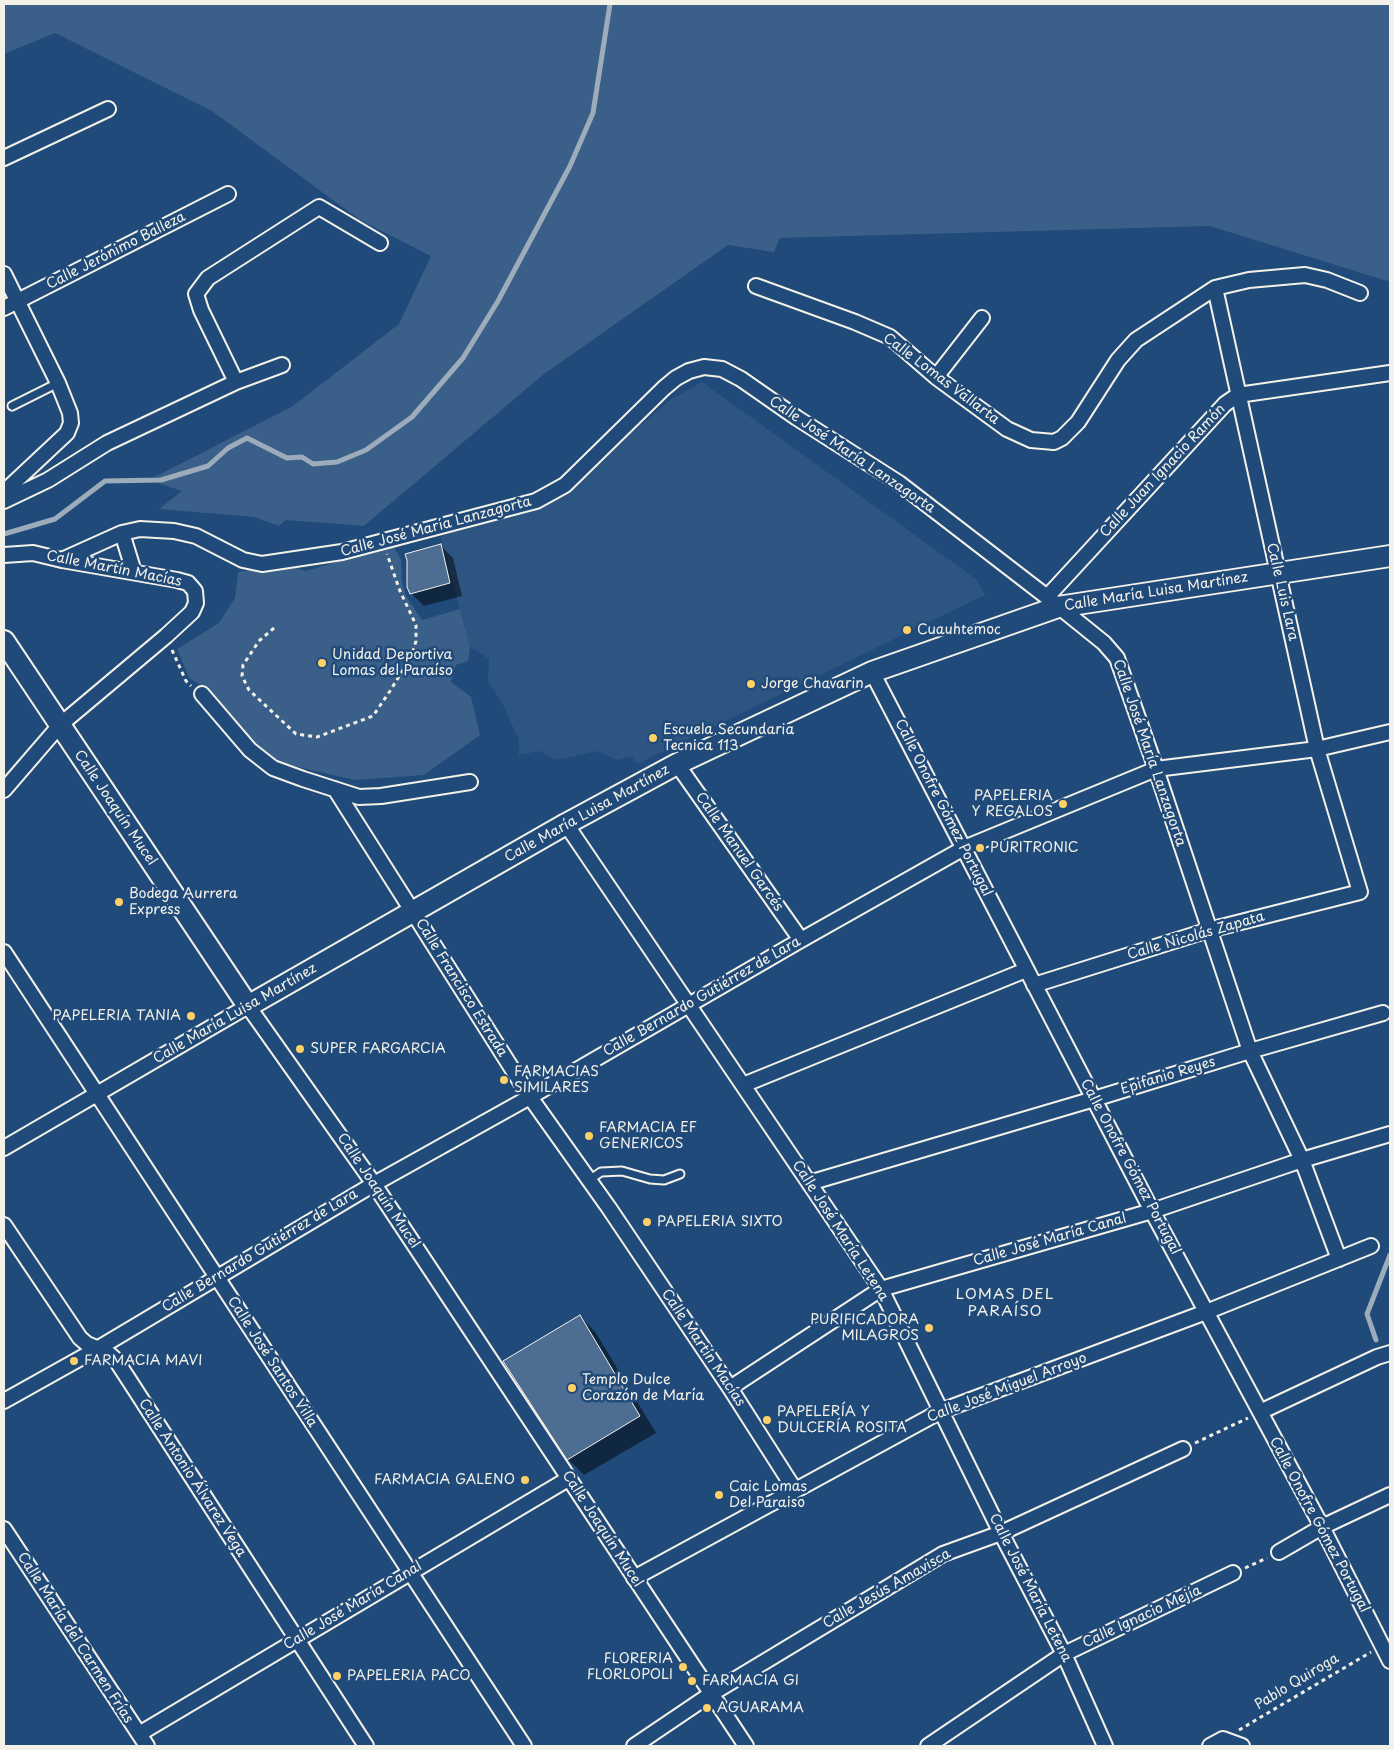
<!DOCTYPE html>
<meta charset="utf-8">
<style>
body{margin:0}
#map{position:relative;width:1394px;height:1750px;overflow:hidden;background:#1f4a7a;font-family:"Playpen Sans",sans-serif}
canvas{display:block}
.frame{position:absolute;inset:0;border:5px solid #f4f1e8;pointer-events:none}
</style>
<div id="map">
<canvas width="1394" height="1750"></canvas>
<div class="frame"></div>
</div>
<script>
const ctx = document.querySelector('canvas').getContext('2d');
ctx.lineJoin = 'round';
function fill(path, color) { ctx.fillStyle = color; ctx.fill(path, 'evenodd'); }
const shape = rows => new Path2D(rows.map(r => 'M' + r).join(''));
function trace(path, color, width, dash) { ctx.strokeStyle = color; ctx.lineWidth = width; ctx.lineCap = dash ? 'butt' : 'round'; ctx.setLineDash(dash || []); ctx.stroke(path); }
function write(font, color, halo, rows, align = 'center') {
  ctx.font = font + ' "Playpen Sans",sans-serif'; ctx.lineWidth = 5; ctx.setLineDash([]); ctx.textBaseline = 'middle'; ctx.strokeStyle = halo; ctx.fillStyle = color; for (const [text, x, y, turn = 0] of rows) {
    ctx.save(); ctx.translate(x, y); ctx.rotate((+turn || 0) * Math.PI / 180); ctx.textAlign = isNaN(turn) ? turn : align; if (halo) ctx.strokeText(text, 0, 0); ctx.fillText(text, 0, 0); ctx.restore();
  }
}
const built = shape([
 [702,382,976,579,985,595,637,764,632,757,617,760,599,751,556,760,540,751,519,755,519,740,503,705,488,681,489,659,470,647,439,531,545,506,670,400]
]);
const green = shape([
 [4,4,1390,4,1390,280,1387,281,1210,226,780,238,774,252,728,245,544,374,364,526,286,520,279,526,254,517,159,509,182,491,149,480,293,406,399,324,431,256,360,220,212,111,55,33,4,54],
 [393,545,401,560,402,580,406,596,422,620,460,609,470,647,468,661,456,665,451,682,471,697,480,735,424,775,355,780,268,760,204,687,189,678,177,649,219,623,235,598,238,572,286,565,306,571]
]);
const shadow = shape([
 [441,546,453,558,462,596,424,606,412,594],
 [580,1316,596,1333,656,1433,584,1475,568,1459]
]);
const stream = shape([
 [4,534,55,519,105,481,161,480,208,466,228,448,247,438,287,458,302,457,313,464,337,462,366,450,412,417,463,358,498,301,570,166,593,113,610,4],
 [1376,1340,1367,1314,1390,1255]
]);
const building = shape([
 [441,544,450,583,410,594,407,587,407,560,405,554,441,544],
 [580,1315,640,1416,567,1460,503,1361,580,1315]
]);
const path = shape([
 [274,628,259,641,243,665,242,676,249,690,296,734,317,737,373,716,390,691,411,657,416,641,416,625,400,591,387,554],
 [172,650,186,681,191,686],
 [1195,1443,1248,1418],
 [1245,1568,1267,1558],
 [1239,1730,1371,1652]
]);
const lane = shape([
 [12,406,58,383],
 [589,1180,601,1172,622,1171,650,1179,664,1180,680,1174]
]);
const street = shape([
 [4,158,108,109],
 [4,274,58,383,70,413,71,423,67,433,4,492],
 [756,286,855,322,890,337,936,377,1007,429,1031,440,1054,442,1062,438,1078,422,1118,360,1136,340,1215,288,1249,280,1305,275,1327,280,1360,293],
 [4,308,228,194],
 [936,377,982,318],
 [236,382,201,310,196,294,208,278,319,207,380,243],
 [4,501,48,480,107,443,236,382,282,365],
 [122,533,134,572],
 [4,555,33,553,62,560,177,580,188,583,195,591,196,603,192,612,166,636,60,725,4,790],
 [62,560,122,533,140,529,174,531,196,536,243,560,262,564,342,552,536,501,565,485,664,388,676,378,689,371,704,367,722,369,741,379,797,418,899,483,1047,597,1104,643,1117,658,1156,769,1250,1051,1302,1160,1339,1259],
 [1047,597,1225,404,1238,395,1390,373],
 [872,672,1152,1211,1322,1527,1390,1661],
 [202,694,250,750,273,768,303,779,359,797,381,796,470,782],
 [677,764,801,940],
 [335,789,530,1097,609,1208,730,1388,795,1490],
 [566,824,881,1289,1001,1533,1064,1654,1105,1746],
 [4,952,524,1746],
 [1034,985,1209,930,1360,892,1317,749,1215,288],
 [743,1085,1026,970],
 [4,1148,248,1006,374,1184,746,1746],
 [809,1183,1094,1099,1250,1051,1383,1013],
 [4,1225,80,1338,87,1344,108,1353,116,1360,366,1746],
 [730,1388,881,1289,1152,1211,1302,1160,1390,1134],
 [4,1401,97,1349,374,1184,530,1097,801,940,964,848,1156,769,1317,749,1390,732],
 [1260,1412,1377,1357,1390,1353],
 [4,1529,147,1746],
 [1279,1552,1322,1527,1390,1495],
 [634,1578,941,1411,1206,1312,1371,1246],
 [139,1734,568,1479],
 [634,1746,711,1694,943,1554,1001,1533,1183,1449],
 [928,1746,1064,1654,1233,1573],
 [1210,1746,1223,1739,1242,1746]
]);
const secondary = shape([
 [4,641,248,1006,566,824,677,764,872,672,1058,607,1390,556]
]);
const markers = [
 [907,630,5,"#ffd166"],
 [322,663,5,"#ffd166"],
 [751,684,5,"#ffd166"],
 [653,738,5,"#ffd166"],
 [1063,804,5,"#ffd166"],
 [980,848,5,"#ffd166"],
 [119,902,5,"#ffd166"],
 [191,1016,5,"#ffd166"],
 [300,1049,5,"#ffd166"],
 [504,1080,5,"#ffd166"],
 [589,1136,5,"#ffd166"],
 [647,1222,5,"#ffd166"],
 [929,1328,5,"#ffd166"],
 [74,1361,5,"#ffd166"],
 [572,1388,5,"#ffd166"],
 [767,1420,5,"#ffd166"],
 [525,1480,5,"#ffd166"],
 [719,1495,5,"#ffd166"],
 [683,1667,5,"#ffd166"],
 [337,1676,5,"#ffd166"],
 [692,1681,5,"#ffd166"],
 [707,1708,5,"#ffd166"]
];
const streetNames = [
 ["Calle Jerónimo Balleza",116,251,-27],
 ["Calle Lomas Vallarta",941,379,37],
 ["Calle José María Lanzagorta",852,455,34],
 ["Calle Juan Ignacio Ramón",1163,471,-47],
 ["Calle José María Lanzagorta",436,527,-15],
 ["Calle Martín Macías",114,569,11],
 ["Calle María Luisa Martínez",1156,592,-9],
 ["Calle Luis Lara",1282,592,77],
 ["Calle José María Lanzagorta",1149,753,71],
 ["Calle Joaquín Mucel",115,808,56],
 ["Calle Onofre Gómez Portugal",943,808,63],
 ["Calle María Luisa Martínez",587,814,-29],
 ["Calle Manuel Garcés",739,852,55],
 ["Calle Nicolás Zapata",1196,936,-16],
 ["Calle Francisco Estrada",461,988,58],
 ["Calle Bernardo Gutiérrez de Lara",702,997,-30],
 ["Calle María Luisa Martínez",235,1014,-30],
 ["Epifanio Reyes",1168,1076,-17],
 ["Calle Onofre Gómez Portugal",1130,1167,62],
 ["Calle Joaquín Mucel",378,1191,56],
 ["Calle José María Letena",840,1231,57],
 ["Calle José María Canal",1050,1240,-16],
 ["Calle Bernardo Gutiérrez de Lara",260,1251,-31],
 ["Calle Martín Macías",703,1348,56],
 ["Calle José Santos Villa",272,1362,57],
 ["Calle José Miguel Arroyo",1007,1388,-21],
 ["Calle Antonio Álvarez Vega",192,1478,57],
 ["Calle Onofre Gómez Portugal",1319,1525,62],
 ["Calle Joaquín Mucel",602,1529,57],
 ["Calle José María Letena",1030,1588,63],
 ["Calle Jesús Amavisca",887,1589,-30],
 ["Calle José María Canal",353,1606,-31],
 ["Calle Ignacio Mejía",1142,1617,-25],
 ["Calle María del Carmen Frías",75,1638,57],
 ["Pablo Quiroga",1297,1682,-31]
];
const poiNames = [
 ["Cuauhtemoc",917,630],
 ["Unidad Deportiva",332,655],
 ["Lomas del Paraíso",332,671],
 ["Jorge Chavarin",761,684],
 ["Escuela Secundaria",663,730],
 ["Tecnica 113",663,746],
 ["PAPELERIA",1053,796,"right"],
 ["Y REGALOS",1053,812,"right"],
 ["PURITRONIC",990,848],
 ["Bodega Aurrera",129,894],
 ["Express",129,910],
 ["PAPELERIA TANIA",181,1016,"right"],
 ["SUPER FARGARCIA",310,1049],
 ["FARMACIAS",514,1072],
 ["SIMILARES",514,1088],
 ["FARMACIA EF",599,1128],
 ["GENERICOS",599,1144],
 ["PAPELERIA SIXTO",657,1222],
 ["PURIFICADORA",919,1320,"right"],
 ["MILAGROS",919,1336,"right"],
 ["FARMACIA MAVI",84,1361],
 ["Templo Dulce",582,1380],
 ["Corazón de María",582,1396],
 ["PAPELERÍA Y",777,1412],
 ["DULCERÍA ROSITA",777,1428],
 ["FARMACIA GALENO",515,1480,"right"],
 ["Caic Lomas",729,1487],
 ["Del Paraiso",729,1503],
 ["FLORERIA",673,1659,"right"],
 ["FLORLOPOLI",673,1675,"right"],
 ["PAPELERIA PACO",347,1676],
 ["FARMACIA GI",702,1681],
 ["AGUARAMA",717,1708]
];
const neighbourhoodNames = [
 ["LOMAS DEL",1005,1295],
 ["PARAÍSO",1005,1312]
];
fill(built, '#2d5581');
fill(green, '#3a5f88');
fill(shadow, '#0007');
trace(stream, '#9cacbb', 5);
fill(building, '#4d6e92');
trace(building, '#f4f1e8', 1);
trace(lane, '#f4f1e8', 11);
trace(street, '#f4f1e8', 18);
trace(secondary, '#f4f1e8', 24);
trace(path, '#f4f1e8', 3, [4, 4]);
trace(lane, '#1f4a7a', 7);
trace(street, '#1f4a7a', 14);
trace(secondary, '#1f4a7a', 20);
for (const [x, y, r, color] of markers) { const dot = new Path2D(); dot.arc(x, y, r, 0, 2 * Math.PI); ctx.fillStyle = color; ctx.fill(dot); trace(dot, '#1f4a7a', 2); }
write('14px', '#f4f1e8', '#1f4a7a', streetNames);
write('14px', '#f4f1e8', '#1f4a7a', poiNames, 'left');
ctx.letterSpacing = '1px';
write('15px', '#f4f1e8', '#1f4a7a', neighbourhoodNames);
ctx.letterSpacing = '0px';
</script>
